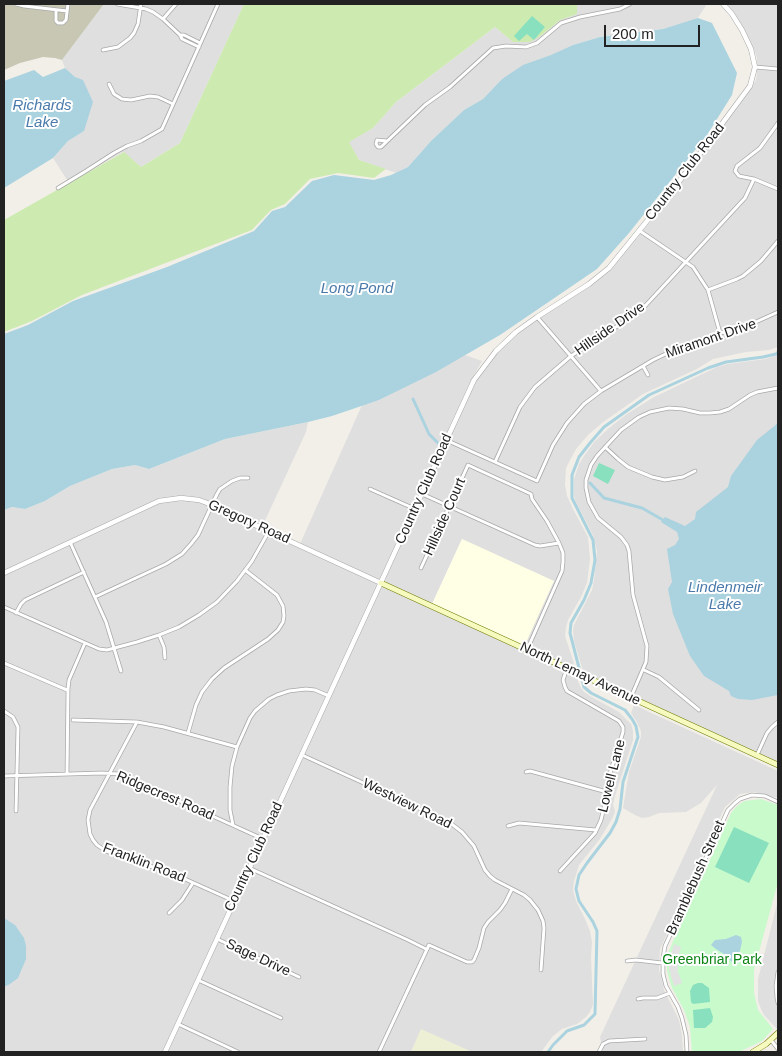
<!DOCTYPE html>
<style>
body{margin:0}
#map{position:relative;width:782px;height:1056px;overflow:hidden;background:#f2efe9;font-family:Arial,sans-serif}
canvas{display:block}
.frame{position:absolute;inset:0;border:5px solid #222;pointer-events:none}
.scale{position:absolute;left:604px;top:25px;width:96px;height:22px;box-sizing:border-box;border:2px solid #222;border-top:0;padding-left:6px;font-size:15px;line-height:18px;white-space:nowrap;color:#222;-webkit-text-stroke:4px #fff;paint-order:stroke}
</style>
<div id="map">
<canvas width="782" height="1056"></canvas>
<div class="frame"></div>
<div class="scale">200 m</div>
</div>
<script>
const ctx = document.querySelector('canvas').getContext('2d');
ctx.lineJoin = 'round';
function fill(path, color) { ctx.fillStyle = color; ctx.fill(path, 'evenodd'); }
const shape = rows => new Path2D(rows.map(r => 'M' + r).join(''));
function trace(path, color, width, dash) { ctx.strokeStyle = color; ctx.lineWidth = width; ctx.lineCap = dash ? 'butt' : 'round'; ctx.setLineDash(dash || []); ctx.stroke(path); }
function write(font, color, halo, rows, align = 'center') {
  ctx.font = font + ' Arial,sans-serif'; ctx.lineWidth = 4; ctx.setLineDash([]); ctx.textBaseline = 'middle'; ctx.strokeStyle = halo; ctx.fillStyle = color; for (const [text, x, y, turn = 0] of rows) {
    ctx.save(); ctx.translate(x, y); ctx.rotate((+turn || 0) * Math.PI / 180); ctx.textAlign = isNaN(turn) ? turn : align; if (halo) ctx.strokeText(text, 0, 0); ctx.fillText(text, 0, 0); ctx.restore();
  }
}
const residential = shape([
 [104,4,244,4,180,143,141,167,123,152,69,183,53,158,68,141,84,131,75,77,65,68,62,60],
 [577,4,707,4,697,19,663,29,600,37,573,45,502,79,483,99,464,110,431,141,408,167,396,173,359,160,348,142,373,128,396,102,495,27,513,42,542,35,560,20,577,14],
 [726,4,778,4,778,347,769,350,746,352,713,359,697,369,643,394,602,423,588,435,576,449,566,468,565,485,567,496,573,509,588,537,590,559,587,583,581,597,568,620,566,628,565,636,574,663,571,669,524,647,553,581,462,539,432,604,387,583,385,579,470,392,479,376,499,350,513,336,612,267,658,213,751,88,756,80,757,73,757,57,749,39,730,7],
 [465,355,482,361,469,384,162,1052,4,1052,4,510,12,507,25,509,45,501,70,486,112,469,135,465,149,469,225,439,308,422,306,432,262,527,300,544,362,405,379,400],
 [778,355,778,762,584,674,574,641,573,631,574,625,592,590,594,580,596,561,597,551,593,535,576,502,574,496,574,479,579,464,584,456,595,441,609,428,627,414,654,397,717,367,728,364,765,359],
 [382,587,400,594,576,676,580,686,584,692,590,696,619,712,631,724,633,731,633,740,616,793,613,804,615,811,613,817,600,839,579,865,574,881,573,890,576,901,585,919,590,931,592,942,591,957,593,1004,590,1012,586,1017,577,1024,562,1029,553,1036,541,1052,472,1052,421,1030,411,1052,168,1052,220,937,380,590],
 [634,705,778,771,778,798,754,792,740,794,725,807,660,949,659,969,664,990,679,1020,682,1035,683,1052,603,1052,600,1037,717,785,701,803,686,812,659,813,649,817,642,818,635,815,623,808,629,772,641,737,641,731,637,722,631,713],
 [778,887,778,1030,764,1015,761,1009,758,1001,758,979,778,900]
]);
const education = shape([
 [462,539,554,581,524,647,432,604]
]);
const construction = shape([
 [4,4,104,4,62,60,55,58,43,57,20,63,4,70]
]);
const farmland = shape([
 [421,1029,472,1052,411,1052]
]);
const grass = shape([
 [244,4,577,4,577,14,560,20,542,35,530,42,513,42,495,27,396,102,373,128,349,142,359,160,386,169,374,178,338,173,310,179,285,204,271,210,252,230,82,295,32,321,4,332,4,220,124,152,141,167,180,143]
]);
const park = shape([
 [761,799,778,805,778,882,754,970,754,993,758,1010,773,1029,762,1041,739,1052,692,1052,690,1027,684,1010,672,988,667,971,667,956,674,939,731,813,736,807,744,801]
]);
const pitch = shape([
 [532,16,545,27,534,40,527,34,519,41,514,36],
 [599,463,615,470,608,484,593,476],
 [734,827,769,843,749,883,715,867],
 [698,983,702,983,709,988,710,1002,693,1004,691,1002,690,991,693,985],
 [710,1008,713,1017,712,1022,705,1028,694,1028,693,1010]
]);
const parking = shape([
 [674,944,681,947,678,958,676,959,678,960,678,971,676,972,678,972,682,983,674,986,670,973,672,972,669,972,669,958,672,958,670,957]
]);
const water = shape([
 [698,18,712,23,737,73,732,95,707,135,629,233,597,269,500,335,436,372,379,400,332,416,308,422,225,439,149,469,135,465,112,469,70,486,45,501,25,509,12,507,4,510,4,334,28,325,73,301,167,267,254,231,272,211,285,207,312,181,334,175,374,180,391,175,408,167,431,141,464,110,483,99,502,79,523,65,551,55,573,45,600,37,663,29],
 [65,68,75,77,83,80,93,102,84,131,68,141,53,158,4,188,4,81,34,70,43,77],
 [778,423,778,695,752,700,738,699,731,696,729,691,704,676,690,656,673,614,668,589,672,582,667,549,675,545,679,539,677,532,661,522,665,517,685,526,695,519,696,512,728,487,731,476,757,440],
 [4,918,15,925,24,938,26,946,26,959,18,978,10,984,4,987],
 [736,935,741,937,742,942,737,963,737,965,735,965,724,954,716,949,711,945,715,940,726,939]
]);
const canal = shape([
 [413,399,429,434,439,444],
 [590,483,604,498,642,508,663,520],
 [548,1052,553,1045,567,1031,584,1025,595,1014,597,931,593,922,579,901,576,889,579,875,587,863,610,833,616,822,620,809,623,782,638,737,636,726,632,719,625,710,591,693,584,687,570,633,571,623,584,600,591,583,595,560,593,540,572,498,572,475,579,457,590,443,604,427,649,395,708,368,726,362,763,357,776,354,778,352]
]);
const minor = shape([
 [16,4,24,6,67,11],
 [117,4,146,9,153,12,163,19,180,35,182,39,199,47],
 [56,10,56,21,58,23,63,23,66,20,68,4],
 [163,19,176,4],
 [180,35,184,35,200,43],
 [103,50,118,47,130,38,134,33,138,24,141,4],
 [755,67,778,69],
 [109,84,114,94,122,99,131,100,150,96,158,97,173,104],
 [778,123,760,148,737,166,735,171,739,176,754,179,778,189],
 [387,141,377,140,376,144,378,147,381,147,425,105,450,87,493,48,506,46,526,47,537,43,561,23,580,17,620,9,630,4],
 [58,188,86,171,114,153,127,146,141,141,162,129,218,4],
 [640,231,693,267,708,290,720,333],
 [708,290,737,279,743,276,761,261,778,241],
 [537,317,601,391],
 [643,366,648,375],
 [446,440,537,481,553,445,567,423,584,404,601,391,653,360,678,348,720,333,731,331,747,326,778,312],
 [605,447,618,459,628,467,652,477,665,480,683,477,695,471],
 [495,462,520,407,535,387,571,356,633,316,646,305,745,198,754,179],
 [370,489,415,509],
 [422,494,535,545,540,546,559,543],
 [70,542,106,622,121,671],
 [421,568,468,465,531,494,532,499,547,521,559,543,563,553,563,562,562,571,527,650],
 [95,597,166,564,182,554,191,544,198,535,217,494,220,489,232,481,240,478,248,478],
 [4,607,99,649,107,650,137,642,159,635,179,627,199,615,217,602,237,581,252,561,269,531],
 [16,613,21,604,25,600,84,572],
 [159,635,164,647,165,658],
 [4,663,67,690],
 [644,670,659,677,699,710],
 [631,697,646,662,647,646,633,595,629,551,627,545,621,537,598,518,589,502,586,488,586,480,591,465,597,456,621,430,639,417,650,412,669,408,683,409,700,413,710,413,720,412,729,409,750,395,757,392,778,388],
 [4,711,13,717,18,727,16,811],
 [73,720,137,722,164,727,237,747],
 [137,722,90,810,88,820,90,834,93,840,97,845,106,851,176,875,234,901],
 [188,733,196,705,202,692,212,679,224,668,268,639,278,630,283,622,284,616,283,606,277,595,245,570],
 [302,755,449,822,462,832,474,846,485,870,490,876,495,880,524,895,530,900,538,910,543,921,544,928,541,970],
 [757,755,767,733,772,727,778,722],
 [526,772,530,771,607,792],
 [67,774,68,689,69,680,85,643],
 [4,776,102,773,120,774,263,839],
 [233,825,230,810,230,787,232,766,237,747,250,718,255,711,269,699,277,695,289,691,306,689,315,690,329,696],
 [508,826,519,823,596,830],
 [249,868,408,940,426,949],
 [560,871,595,833,601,820,606,799,607,783,623,732,623,727,619,721,567,691,565,687,563,680,567,668],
 [169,913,182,900,193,883],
 [217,939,299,977],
 [627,961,636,960,662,963],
 [778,972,776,986,777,998,778,1003],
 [198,980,281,1018],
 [638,999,643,998,657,998,670,993],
 [178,1024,238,1052],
 [771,1040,778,1049],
 [379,1052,429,945,467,962,472,962,474,960,479,948,484,928,488,922,500,910,505,903,512,889],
 [599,1052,603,1044,609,1041,645,1039],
 [687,1052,686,1035,682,1018,678,1007,666,986,663,974,663,958,665,946,728,810,735,803,740,799,752,795,765,796,778,802]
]);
const tertiary = shape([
 [4,573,159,501,181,498,199,500,207,503,381,583],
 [165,1052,474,380,496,351,516,332,537,317,589,284,609,268,681,179,750,86,755,67,751,49,742,30,732,14,723,4]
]);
const secondary = shape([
 [381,583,778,765],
 [753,1052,766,1044,778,1033]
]);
const streetNames = [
 ["Country Club Road",685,172,-52],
 ["Hillside Drive",610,329,-35],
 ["Miramont Drive",711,339,-19],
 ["Country Club Road",424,489,-66],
 ["Hillside Court",445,517,-66],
 ["Gregory Road",249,522,24],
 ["North Lemay Avenue",580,674,25],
 ["Lowell Lane",612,776,-76],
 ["Ridgecrest Road",165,796,23],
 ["Westview Road",407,804,26],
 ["Country Club Road",254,857,-65],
 ["Franklin Road",144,863,21],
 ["Bramblebush Street",696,878,-66],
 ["Sage Drive",258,958,25]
];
const parkNames = [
 ["Greenbriar Park",712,960]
];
const waterNames = [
 ["Richards",42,106],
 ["Lake",42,123],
 ["Long Pond",357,289],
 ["Lindenmeir",725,588],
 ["Lake",725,605]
];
fill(residential, '#e0dfdf');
fill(education, '#ffffe5');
fill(construction, '#c7c7b4');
fill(farmland, '#eef0d5');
fill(grass, '#cdebb0');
fill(park, '#c8facc');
fill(pitch, '#88e0be');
fill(parking, '#e2e2e2');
fill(water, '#aad3df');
trace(canal, '#aad3df', 3);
trace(minor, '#a9a9a9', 4.5);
trace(tertiary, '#a9a9a9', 5.5);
trace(secondary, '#707d05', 6);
trace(minor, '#fff', 3);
trace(tertiary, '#fff', 4.5);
trace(secondary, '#f7fabf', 5);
write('14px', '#222', '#fff', streetNames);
write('14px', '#0c8416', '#fff', parkNames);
write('italic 15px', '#4a7aab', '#fff', waterNames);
</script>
